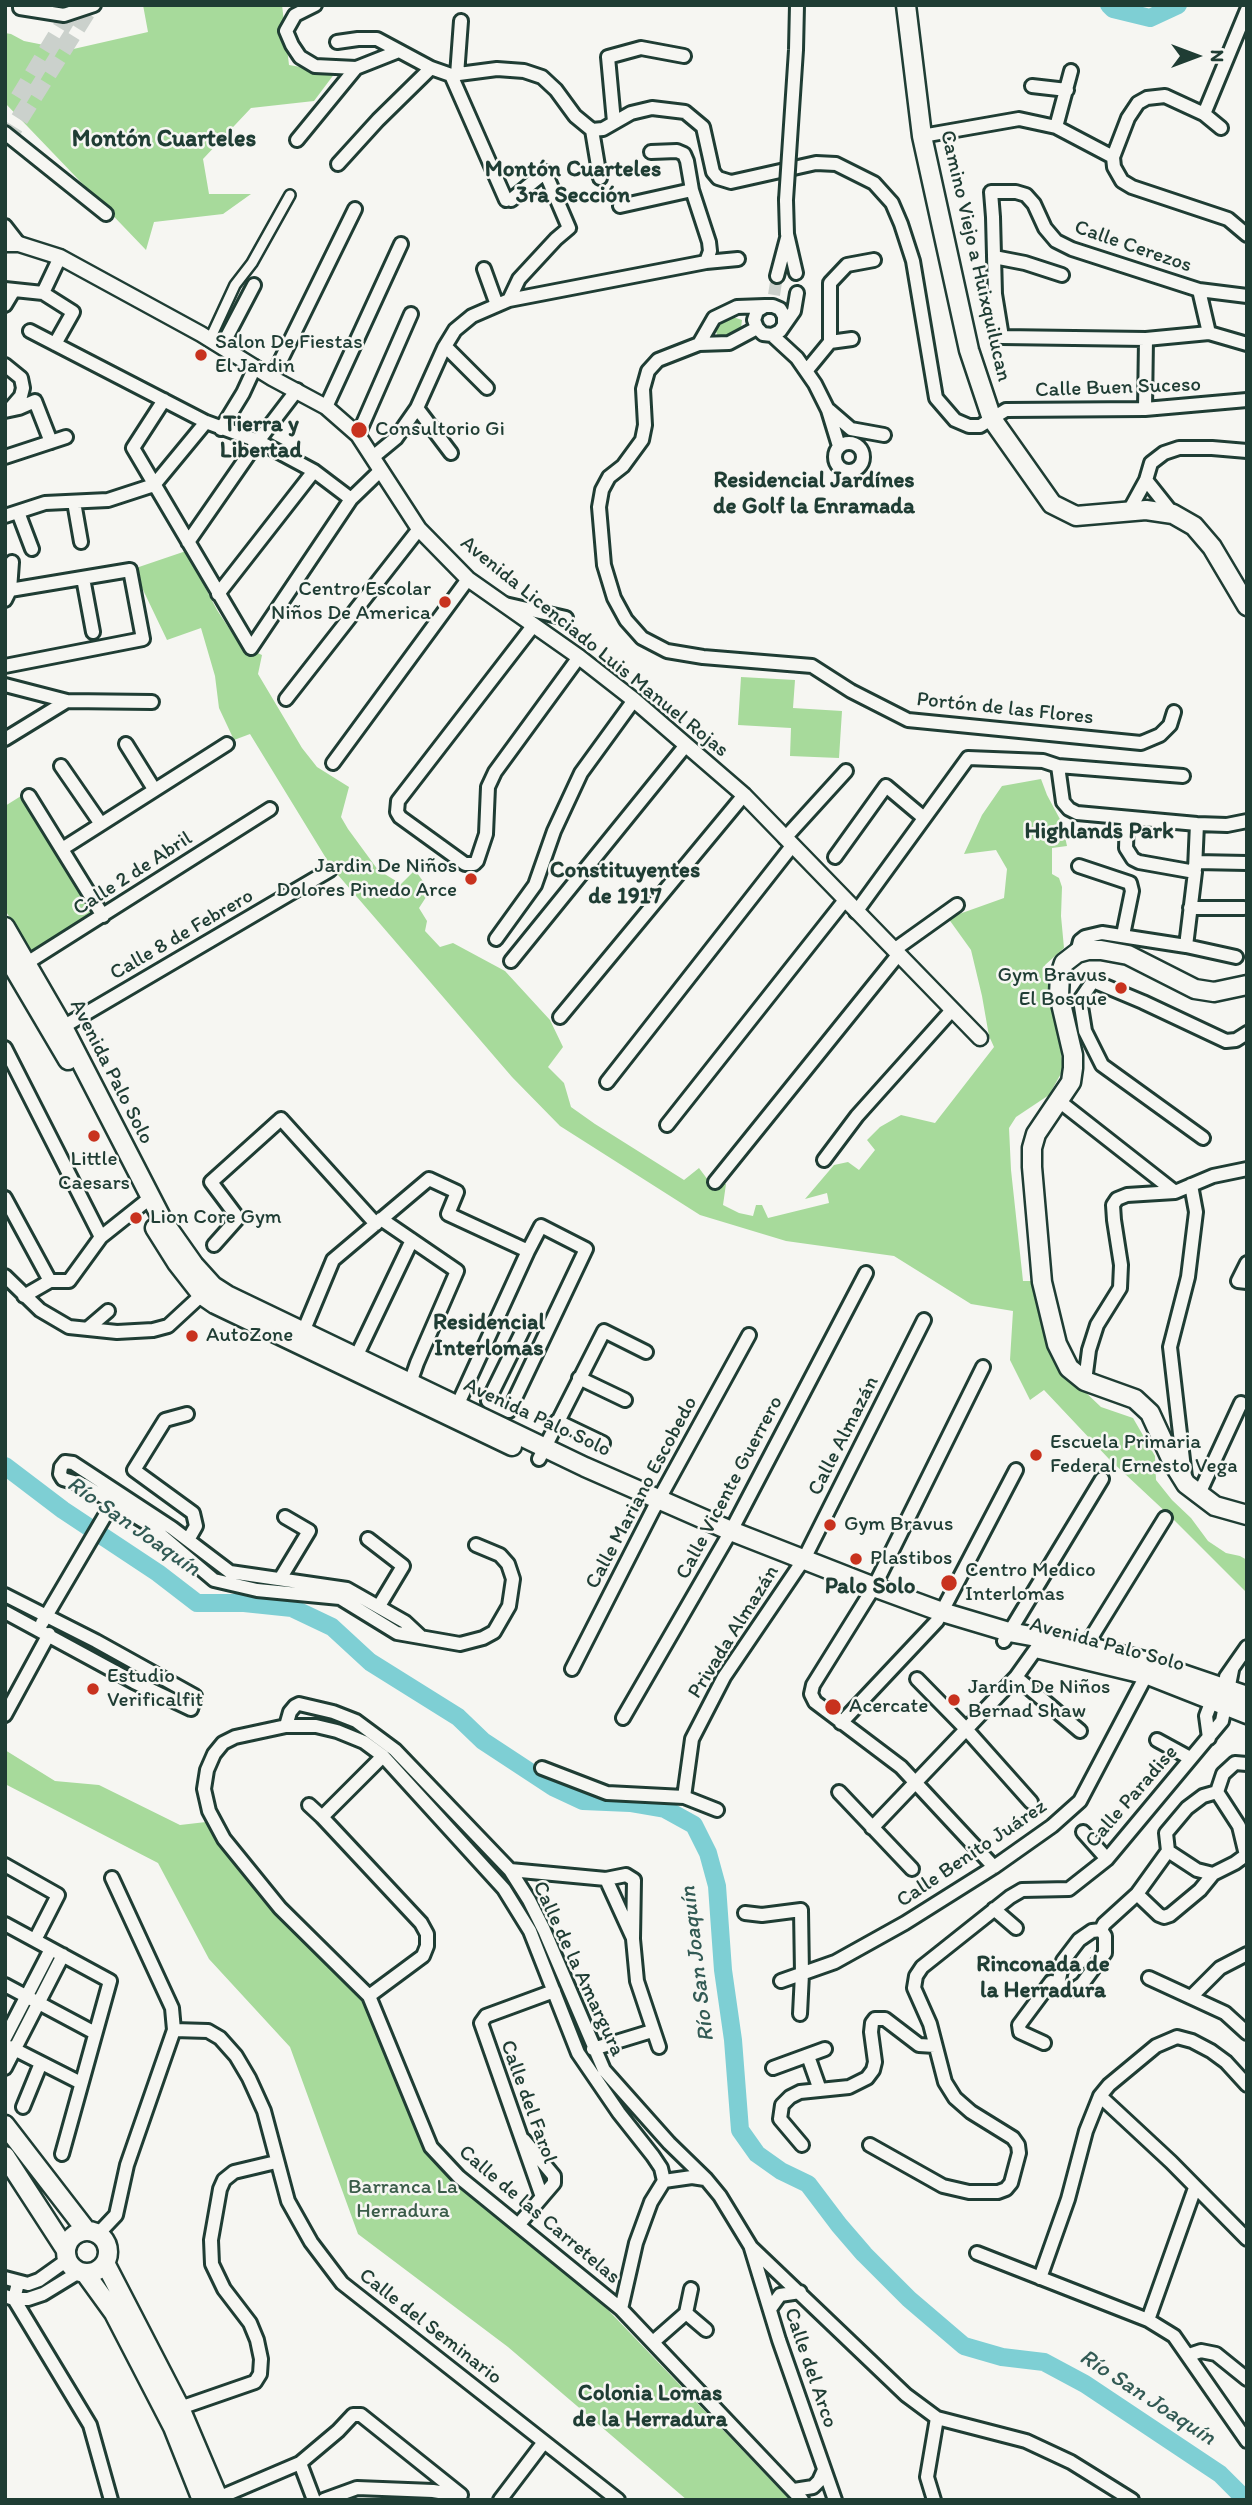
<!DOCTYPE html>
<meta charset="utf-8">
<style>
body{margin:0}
#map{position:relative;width:1252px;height:2505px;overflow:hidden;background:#f6f6f2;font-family:Itim,sans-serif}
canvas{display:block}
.frame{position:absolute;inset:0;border:7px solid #1f3d34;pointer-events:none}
.north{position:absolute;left:1161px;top:21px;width:70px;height:70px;-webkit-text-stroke:5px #f6f6f2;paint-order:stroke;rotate:90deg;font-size:19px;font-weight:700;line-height:28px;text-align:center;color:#1f3d34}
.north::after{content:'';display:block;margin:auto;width:24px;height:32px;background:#1f3d34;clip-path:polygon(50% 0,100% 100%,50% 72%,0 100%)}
</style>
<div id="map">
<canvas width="1252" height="2505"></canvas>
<div class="frame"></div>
<div class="north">N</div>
</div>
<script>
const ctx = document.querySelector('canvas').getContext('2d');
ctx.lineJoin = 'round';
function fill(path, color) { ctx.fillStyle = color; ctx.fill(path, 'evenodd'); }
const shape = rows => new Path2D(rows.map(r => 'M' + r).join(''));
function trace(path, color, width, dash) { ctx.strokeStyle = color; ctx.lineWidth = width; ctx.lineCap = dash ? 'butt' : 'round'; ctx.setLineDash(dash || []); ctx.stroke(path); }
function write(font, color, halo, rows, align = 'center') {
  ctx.font = font + ' Itim,sans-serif'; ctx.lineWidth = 5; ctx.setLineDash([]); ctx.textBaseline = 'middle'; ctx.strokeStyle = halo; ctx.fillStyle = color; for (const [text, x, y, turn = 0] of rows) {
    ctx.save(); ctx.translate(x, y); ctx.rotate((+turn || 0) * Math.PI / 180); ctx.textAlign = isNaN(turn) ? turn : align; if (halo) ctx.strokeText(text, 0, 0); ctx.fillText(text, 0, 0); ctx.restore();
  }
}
const green = shape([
 [143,5,282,5,289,65,335,73,314,101,251,108,203,159,209,194,251,194,223,214,154,222,146,250,5,103,5,33,11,34,24,41,69,50,148,32],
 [733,317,742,320,741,328,725,336,718,336,715,330,717,325],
 [186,551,217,610,240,645,262,655,258,674,302,748,317,767,349,787,341,817,348,829,378,870,401,884,415,870,430,891,419,908,427,921,425,931,440,947,453,943,505,971,550,1020,563,1047,548,1067,564,1083,571,1107,595,1124,684,1180,699,1168,708,1180,726,1184,723,1205,739,1213,753,1216,756,1205,762,1205,768,1218,829,1203,827,1193,805,1199,834,1165,848,1162,859,1170,875,1150,867,1140,880,1127,901,1115,935,1123,994,1047,989,1036,982,996,971,950,948,918,1004,898,1007,869,996,850,964,854,982,815,1002,786,1041,779,1047,795,1062,823,1067,846,1052,848,1052,874,1059,878,1062,887,1061,916,1064,948,1045,965,1058,1025,1063,1070,1049,1095,1016,1117,1009,1128,1011,1170,1023,1281,1038,1281,1081,1388,1101,1407,1133,1418,1155,1456,1156,1480,1172,1500,1191,1518,1208,1541,1226,1553,1240,1556,1247,1560,1247,1593,1170,1516,1109,1459,1044,1390,1030,1400,1010,1360,1013,1311,971,1304,894,1256,786,1241,700,1215,560,1126,512,1077,332,868,250,734,234,740,219,708,215,676,201,628,167,640,133,569],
 [741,677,795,680,793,708,842,711,839,758,790,756,791,728,738,725],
 [21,796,94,915,32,953,5,910,5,806],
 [5,1750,55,1781,99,1785,180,1825,206,1822,276,1914,363,1997,428,2151,588,2289,790,2500,687,2500,508,2347,358,2234,290,2047,209,1959,158,1863,5,1784]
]);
const river = shape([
 [1109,5,1113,9,1150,18,1178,5],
 [5,1466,63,1510,158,1573,197,1603,244,1603,292,1608,332,1627,370,1662,458,1717,483,1741,553,1787,583,1801,630,1803,665,1809,694,1825,708,1853,717,1886,723,1970,733,2040,740,2130,757,2154,781,2171,808,2184,839,2225,864,2254,909,2299,964,2346,1002,2357,1044,2362,1085,2384,1220,2474,1246,2500]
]);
const minorTunnel = shape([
 [774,295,777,276]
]);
const secondaryTunnel = shape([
 [19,98,75,5],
 [5,142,91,5]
]);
const pedestrian = shape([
 [210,339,235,285,252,263,290,195]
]);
const minor = shape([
 [315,5,295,15,286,31,292,45,300,57,315,66,356,68,399,51],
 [20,8,64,15,94,5],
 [337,42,358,39,377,39,431,68,451,75,497,69,524,71,542,77,556,90,575,116,592,130,603,129,631,113,652,108,685,112,703,127,713,172,718,178,731,182,816,163,836,164,874,183,892,203,901,224,913,261,936,398,955,420,969,426,980,426,1006,410,1145,409,1247,400],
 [451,75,506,200],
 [457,75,461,21],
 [1032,86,1067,90],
 [1204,114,1247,10],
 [614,122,608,57,641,48,684,56],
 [1056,127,1071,71],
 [1221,128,1204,114,1165,96,1147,98,1138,103,1128,118,1113,157,1114,167,1122,181,1132,187,1228,219,1247,235],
 [592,130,600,178],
 [5,133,106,214],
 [922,136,1019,119,1056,127,1113,157],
 [297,140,356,68],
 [651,152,677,151,684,154,687,161,692,190,709,242,710,251,706,262],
 [338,164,378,120,431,68],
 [786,200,787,234,796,273],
 [620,206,692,190],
 [5,226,19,244],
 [994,257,1025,263,1062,275],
 [484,269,497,305],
 [777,276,787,238],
 [5,289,43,293,73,312,55,344],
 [1199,290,1209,333],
 [43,293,60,257],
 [1247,296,1199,290,1072,249,1056,241,1045,228,1034,204,1026,195,1016,192,991,192,993,217,995,294,1002,337,1146,339,1209,333,1247,344],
 [509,300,519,279,556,239,569,228,545,172,511,200],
 [5,305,14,290],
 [784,323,784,316,780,309,773,306,765,306,757,311,754,320,757,328,763,334,772,335,780,331,794,311,797,293],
 [757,328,729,343,699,344,658,360,648,371,643,389,645,425,642,440,623,466,609,477,602,490,599,507,604,565,614,598,626,620,642,638,667,651,703,657,812,666,851,691,908,720,1141,743,1160,735,1170,725,1174,712],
 [30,331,206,422,258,441,314,471,351,499],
 [772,335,797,358,815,384,828,410,839,446],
 [830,342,852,339],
 [699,344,714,318,737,307,765,306],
 [222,346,254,285],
 [445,346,487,388],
 [5,365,21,378,23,388,21,396,9,410],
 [807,370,830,342,830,283,847,265,874,260],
 [272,378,355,209],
 [164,400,133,448,251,648,351,499,381,470],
 [326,407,401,244],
 [417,408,451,453],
 [1145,409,1146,339],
 [829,410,851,429,884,435],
 [5,411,19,408,35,401,51,442],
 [221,429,243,393,255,367],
 [358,435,411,314],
 '835 457a14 14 0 1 1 28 0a14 14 0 1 1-28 0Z',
 [5,457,66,437],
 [373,457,396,438,417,408,444,348,455,330,472,316,509,300,706,262,738,259],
 [1146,480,1173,514],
 [74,502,81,542],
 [1129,511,1146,480,1151,463,1164,453,1179,448,1212,448,1247,451],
 [18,512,32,549],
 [5,516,45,503,108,500,154,485,206,422],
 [188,542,258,441,297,390],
 [83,578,93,632],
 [218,594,314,471],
 [5,600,10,590,12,562],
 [505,604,566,618],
 [533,626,398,801,397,812,400,817,465,864,474,864,477,861,486,834,488,787,495,772,579,657],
 [5,666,143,639,130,570,10,590],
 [5,685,67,701,152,702],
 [286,699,419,529],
 [5,739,67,701],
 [126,744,154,789],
 [333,763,468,579],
 [61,766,101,824],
 [1058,766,1183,776],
 [29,796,103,916],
 [785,838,846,771],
 [62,849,227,744],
 [835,857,886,786,924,818],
 [1196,862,1247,863],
 [1079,866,1130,883,1132,891,1123,935],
 [1195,869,1197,824],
 [1190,908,1244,908],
 [856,912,968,758,1043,761,1058,766,1063,802,1069,809,1077,813,1197,824,1227,825,1247,821],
 [496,939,535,885,554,831,581,773,634,700],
 [1186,946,1236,957],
 [894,950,957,905],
 [1077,953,1080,941,1085,937,1102,933,1186,946,1195,872,1139,862,1133,859,1126,848,1127,818],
 [511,961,686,745],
 [19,968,270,809],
 [560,1017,744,795],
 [56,1031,330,870],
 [5,1048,101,1237],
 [607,1082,792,846],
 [1059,1101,1175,1192],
 [667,1125,845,900],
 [1203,1138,1102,1065,1085,1031,1080,1000,1093,981,1143,1002,1226,1041,1236,1040,1247,1033],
 [824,1160,857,1116,952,1010],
 [715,1182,898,955],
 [5,1198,50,1281],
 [381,1219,457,1271,417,1363,410,1383],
 [214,1245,238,1218,211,1182,281,1119,376,1224],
 [1247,1263,1238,1281,1247,1282],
 [5,1276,40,1310,69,1327,117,1332,153,1330,168,1326,207,1290],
 [24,1296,50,1281,69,1281,101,1237,150,1198],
 [87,1329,108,1311],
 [303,1332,333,1260,429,1179,457,1192,448,1214,528,1251,541,1226,586,1249,509,1411,488,1401,525,1326],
 [356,1357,412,1240],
 [983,1367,874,1587,813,1685,811,1694,815,1702,901,1767,994,1867],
 [579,1378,625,1400],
 [1085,1381,1089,1350,1097,1325,1120,1288,1121,1265,1114,1220,1113,1205,1117,1199,1127,1195,1175,1192,1213,1176,1247,1169],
 [457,1406,528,1251],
 [187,1414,165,1420,134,1470,193,1513,196,1526,188,1540],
 [557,1421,603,1443],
 [539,1459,604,1331,646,1352],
 [1185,1477,1170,1347,1188,1277,1196,1212,1191,1185],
 [1198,1496,1241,1403],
 [368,1539,403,1566,379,1606],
 [280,1579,309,1531,285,1517],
 [5,1595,96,1641,195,1696,191,1709,134,1682,5,1612],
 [42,1623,116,1497],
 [420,1636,405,1622,347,1589,230,1572,172,1528,73,1463,65,1462,61,1467,60,1474,63,1479,84,1485,148,1524,214,1580,257,1590,340,1598,397,1633,460,1644,483,1638,494,1632,509,1606,513,1579,508,1564,500,1555,476,1545],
 [1004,1641,1102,1479],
 [1085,1652,1086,1646,1165,1518],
 [572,1669,653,1510,749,1335],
 [1016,1677,1080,1731],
 [1226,1677,1247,1647],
 [917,1679,966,1729,1031,1802],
 [5,1715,49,1634],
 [623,1718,731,1531,866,1273],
 [841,1723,937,1621,1016,1470],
 [286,1726,290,1712,295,1706,299,1704,333,1712,356,1721,395,1750,510,1870,529,1900,544,1930,604,2070,669,2143,706,2179,720,2196,751,2247,906,2395,937,2418,1026,2441,1071,2462,1132,2500],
 [1209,1738,1206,1716,1214,1695],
 [1157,1740,1190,1758],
 [542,1768,607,1793,684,1797,717,1810],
 [839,1792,912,1869],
 [684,1797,692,1739,724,1677,804,1559,924,1320],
 [309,1805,322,1817],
 [872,1828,1016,1677,1041,1642],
 [1083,1832,1107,1859],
 [1168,1851,1197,1870,1213,1874,1235,1863,1246,1855,1239,1826,1217,1792,1223,1774,1235,1763,1247,1764],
 [1168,1851,1166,1833,1187,1808,1203,1796,1217,1792],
 [5,1865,58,1895,35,1940],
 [510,1870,606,1879,626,1875,634,1880,633,1939,637,1981,659,2047],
 [606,1879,632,1936],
 [1137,1894,1159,1915,1164,1917,1170,1915,1200,1890,1213,1874],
 [994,1909,1016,1928],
 [745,1913,762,1915,801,1910,802,1974,800,2014],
 [5,1924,110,1981,62,2154],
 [1149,1978,1225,2013,1247,2033],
 [781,1981,835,1962,905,1923,994,1867,1052,1826,1080,1801,1149,1670],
 [1058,1984,1063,1961,1079,1940,1092,1931,1101,1930],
 [5,1985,95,2033],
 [369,1996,423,1956,427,1946,427,1934,421,1923,322,1817,383,1756],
 [1191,1997,1220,1968,1247,1954],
 [174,2030,208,2031,220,2038,236,2056,249,2078,264,2111,288,2201,311,2242,342,2283,618,2500],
 [5,2038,51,1949],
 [1044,2043,1020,2032,1019,2025,1051,1982,1073,1990,1082,1984,1105,1953,1105,1936,1101,1930,1104,1924,1137,1894,1168,1851],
 [10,2047,81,2083],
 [593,2049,652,2031],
 [808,2056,820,2090],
 [5,2068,63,1955],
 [773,2068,825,2049],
 [1100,2096,1171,2162,1247,2239],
 [23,2107,41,2063],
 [524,2140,554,2176,554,2183,542,2197],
 [802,2145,780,2119,782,2105,790,2097,800,2092,849,2087,867,2078,873,2070,875,2062,871,2032,872,2023,875,2019,885,2019,919,2045,935,2046],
 [870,2145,943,2186,969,2192,998,2192,1006,2189,1011,2183,1019,2153,1018,2145,1013,2138,971,2112,955,2098,945,2082,930,2024,914,1988,916,1976,922,1967,1010,1897,1022,1890,1069,1889,1107,1859,1222,1721,1232,1670],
 [664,2181,661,2168,653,2156,619,2113,578,2053,530,1931,504,1889,383,1756,364,1742,337,1731,316,1726,286,1726,235,1737,223,1743,214,1754,207,1770,204,1789,209,1811,224,1839,280,1908,369,1996,431,2147,459,2177,621,2309,802,2500],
 [664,2181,692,2177,705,2179],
 [519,2224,542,2197,481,2023,486,2016,554,1991],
 [98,2234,116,2215,127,2165,174,2030,172,2008,112,1878],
 [751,2248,779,2340,835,2500],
 [977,2253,1148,2320,1174,2336,1247,2441],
 [5,2278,28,2284,39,2280,67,2260],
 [1040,2278,1068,2199,1086,2131,1100,2096,1109,2085,1156,2046,1177,2037,1192,2041,1211,2051,1226,2062,1247,2085],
 [18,2283,14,2299,90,2425,111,2500],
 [5,2296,14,2299,28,2299,43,2294,79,2272],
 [621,2309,636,2243,651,2202,664,2181],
 [770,2309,780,2295,800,2292],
 [686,2313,706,2330],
 [1148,2320,1195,2188],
 [653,2342,686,2313,691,2289],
 [1189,2355,1201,2351,1216,2354,1247,2379],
 [180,2408,255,2382,260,2374,261,2359,257,2340,250,2323,224,2289,212,2264,211,2240,220,2189,224,2180,234,2172,276,2162],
 [300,2463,314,2500],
 [794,2490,813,2487,819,2481,824,2470],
 [218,2498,300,2463,338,2431,353,2415,361,2415,461,2495],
 [324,2500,357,2488,433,2491,458,2495],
 [500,2500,544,2442],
 [934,2500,927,2477,937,2418]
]);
const tertiary = shape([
 [5,244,19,244,60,257,201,334,272,378,326,407,358,435,419,529,468,579,579,657,634,700,744,795,980,1038]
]);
const secondary = shape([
 [906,5,922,136,969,350,992,419,1052,504,1076,516,1146,510,1173,514,1194,526,1212,547,1247,606],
 [5,927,63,1027,163,1221,194,1265,213,1286,227,1295,585,1467,731,1531,874,1587,942,1612,1009,1632,1086,1646,1144,1661,1247,1696],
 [5,953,68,1060],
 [1247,985,1214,992,1195,989,1128,955,1101,950,1088,950,1077,953,1064,963,1060,975,1059,995,1073,1055,1073,1068,1071,1082,1036,1134,1032,1148,1032,1167,1042,1282,1057,1344,1069,1368,1085,1381,1135,1399,1150,1413,1173,1463,1186,1484,1215,1506,1247,1515],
 [155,1228,177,1263,202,1295,215,1304,512,1446],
 [1040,1649,1148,1675,1247,1714],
 [5,2125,86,2230],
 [5,2156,66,2250],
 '66 2252a21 21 0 1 1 42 0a21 21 0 1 1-42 0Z',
 [105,2263,180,2408,219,2500],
 [85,2273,114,2313,173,2427,202,2500]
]);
const minorBridge = shape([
 [786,200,796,50,797,5]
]);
const markers = [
 [201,355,7,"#c8321e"],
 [359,430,9,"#c8321e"],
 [445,602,7,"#c8321e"],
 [471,879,7,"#c8321e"],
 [1121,988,7,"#c8321e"],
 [94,1136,7,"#c8321e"],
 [136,1218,7,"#c8321e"],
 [192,1336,7,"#c8321e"],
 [1036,1455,7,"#c8321e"],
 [830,1525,7,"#c8321e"],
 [856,1559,7,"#c8321e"],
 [949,1583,9,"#c8321e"],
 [93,1689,7,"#c8321e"],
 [954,1700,7,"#c8321e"],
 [833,1707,9,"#c8321e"]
];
const streetNames = [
 ["Calle Cerezos",1133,247,19],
 ["Camino Viejo a Huixquilucan",975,256,77],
 ["Calle Buen Suceso",1118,388,-2],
 ["Avenida Licenciado Luis Manuel Rojas",594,647,39],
 ["Portón de las Flores",1005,709,6],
 ["Calle 2 de Abril",133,874,-33],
 ["Calle 8 de Febrero",182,935,-30],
 ["Avenida Palo Solo",111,1072,63],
 ["Avenida Palo Solo",537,1418,25],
 ["Calle Almazán",844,1436,-63],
 ["Calle Vicente Guerrero",730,1488,-62],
 ["Calle Mariano Escobedo",642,1493,-62],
 ["Privada Almazán",734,1632,-58],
 ["Avenida Palo Solo",1107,1645,15],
 ["Calle Paradise",1132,1797,-49],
 ["Calle Benito Juárez",972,1854,-34],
 ["Calle de la Amargura",578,1969,65],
 ["Calle del Farol",528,2102,70],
 ["Calle de las Carretelas",539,2215,40],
 ["Calle del Seminario",430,2327,38],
 ["Calle del Arco",810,2368,71]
];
const poiNames = [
 ["Salon De Fiestas",215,343],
 ["El Jardin",215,367],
 ["Consultorio Gi",375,430],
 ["Centro Escolar",431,590,"right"],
 ["Niños De America",431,614,"right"],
 ["Jardin De Niños",457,867,"right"],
 ["Dolores Pinedo Arce",457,891,"right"],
 ["Gym Bravus",1107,976,"right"],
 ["El Bosque",1107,1000,"right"],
 ["Little",94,1160,"center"],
 ["Caesars",94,1184,"center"],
 ["Lion Core Gym",150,1218],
 ["AutoZone",206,1336],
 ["Escuela Primaria",1050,1443],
 ["Federal Ernesto Vega",1050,1467],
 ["Gym Bravus",844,1525],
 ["Plastibos",870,1559],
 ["Centro Medico",965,1571],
 ["Interlomas",965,1595],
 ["Estudio",107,1677],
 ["Verificalfit",107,1701],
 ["Jardin De Niños",968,1688],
 ["Bernad Shaw",968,1712],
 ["Acercate",849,1707]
];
const parkNames = [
 ["Barranca La",403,2188],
 ["Herradura",403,2212]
];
const neighbourhoodNames = [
 ["Montón Cuarteles",573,170],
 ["3ra Sección",573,196],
 ["Tierra y",261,425],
 ["Libertad",261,451],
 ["Residencial Jardínes",814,481],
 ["de Golf la Enramada",814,507],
 ["Highlands Park",1099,832],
 ["Constituyentes",625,871],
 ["de 1917",625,897],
 ["Residencial",489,1323],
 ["Interlomas",489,1349],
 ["Palo Solo",870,1587],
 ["Rinconada de",1043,1965],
 ["la Herradura",1043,1991],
 ["Colonia Lomas",650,2394],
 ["de la Herradura",650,2420]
];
const waterNames = [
 ["Río San Joaquín",133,1527,35],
 ["Río San Joaquín",698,1964,-97],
 ["Río San Joaquín",1147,2398,33]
];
const quarterNames = [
 ["Montón Cuarteles",164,140]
];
fill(green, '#a7da9b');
trace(river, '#7ecfd4', 18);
trace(minorTunnel, '#cbd1cc', 12, [12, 6]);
trace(secondaryTunnel, '#cbd1cc', 18, [18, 9]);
trace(pedestrian, '#1f3d34', 14);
trace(minor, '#1f3d34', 18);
trace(tertiary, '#1f3d34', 19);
trace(secondary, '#1f3d34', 23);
trace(pedestrian, '#f6f6f2', 9);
trace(minor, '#f6f6f2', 12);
trace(tertiary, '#f6f6f2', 14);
trace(secondary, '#f6f6f2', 18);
trace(minorBridge, '#1f3d34', 18, []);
trace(minorBridge, '#f6f6f2', 12);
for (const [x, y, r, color] of markers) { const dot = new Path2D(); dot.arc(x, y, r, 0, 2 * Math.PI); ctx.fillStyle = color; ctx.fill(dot); trace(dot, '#f6f6f2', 2.5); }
write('21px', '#1f3d34', '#f6f6f2', streetNames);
write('21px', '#1f3d34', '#f6f6f2', poiNames, 'left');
write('21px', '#3a5c49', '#f6f6f2', parkNames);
write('bold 23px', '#1f3d34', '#f6f6f2', neighbourhoodNames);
write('italic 23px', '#325a54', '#f6f6f2', waterNames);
write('bold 24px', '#1f3d34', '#f6f6f2', quarterNames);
</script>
